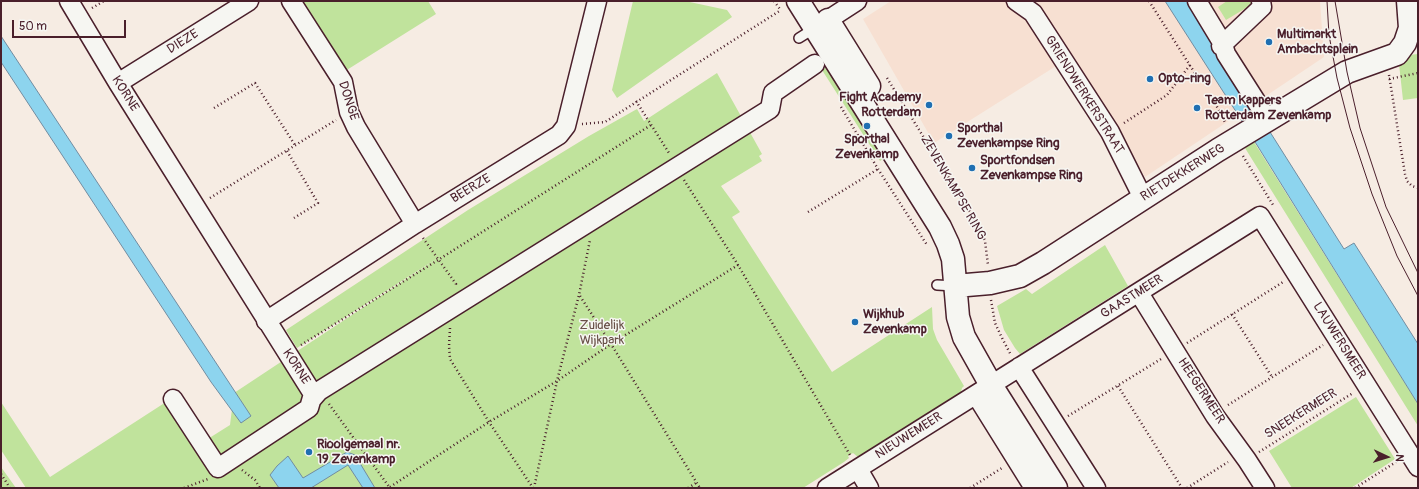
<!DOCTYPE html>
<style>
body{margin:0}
#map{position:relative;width:1419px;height:489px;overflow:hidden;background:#f6ece3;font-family:Pangolin,sans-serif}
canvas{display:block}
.frame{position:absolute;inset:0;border:2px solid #4a1f2b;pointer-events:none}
.north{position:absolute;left:1367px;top:437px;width:40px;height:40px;-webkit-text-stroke:3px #f6f6f2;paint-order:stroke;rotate:94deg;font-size:11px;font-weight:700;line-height:16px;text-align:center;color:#4a1f2b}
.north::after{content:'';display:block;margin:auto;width:14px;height:18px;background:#4a1f2b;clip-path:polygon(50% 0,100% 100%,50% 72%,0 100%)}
.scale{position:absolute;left:12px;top:20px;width:114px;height:18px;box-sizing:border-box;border:2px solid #4a1f2b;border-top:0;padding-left:5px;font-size:12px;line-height:14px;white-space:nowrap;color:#4a1f2b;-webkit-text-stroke:3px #f6f6f2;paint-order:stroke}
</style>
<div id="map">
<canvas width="1419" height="489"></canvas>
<div class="frame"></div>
<div class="north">N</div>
<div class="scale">50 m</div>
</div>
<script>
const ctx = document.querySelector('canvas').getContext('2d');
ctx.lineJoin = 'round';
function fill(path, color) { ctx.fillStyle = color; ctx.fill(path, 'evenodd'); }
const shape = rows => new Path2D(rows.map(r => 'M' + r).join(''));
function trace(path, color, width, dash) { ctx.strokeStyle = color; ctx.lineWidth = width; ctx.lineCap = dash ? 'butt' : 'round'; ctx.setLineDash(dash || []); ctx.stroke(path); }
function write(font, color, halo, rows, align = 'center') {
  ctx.font = font + ' Pangolin,sans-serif'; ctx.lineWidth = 3; ctx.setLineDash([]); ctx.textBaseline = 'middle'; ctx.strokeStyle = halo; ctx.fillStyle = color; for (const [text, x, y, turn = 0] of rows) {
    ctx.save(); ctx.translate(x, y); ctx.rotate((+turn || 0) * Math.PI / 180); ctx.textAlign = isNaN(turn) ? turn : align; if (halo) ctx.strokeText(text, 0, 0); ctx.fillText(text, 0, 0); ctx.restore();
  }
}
const built = shape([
 [891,1,1320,1,1324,57,1145,177,1072,56,934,143,863,19]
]);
const green = shape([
 [305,1,428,1,436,14,342,73,299,5],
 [633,1,685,1,727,10,732,17,617,98,612,90],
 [1227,1,1255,1,1256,2,1226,20,1218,7],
 [1418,54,1418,98,1403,100,1399,64,1409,55],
 [827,67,884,158,880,161,822,70],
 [717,73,762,154,759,156,762,161,721,186,740,212,732,217,832,372,932,307,933,329,937,340,964,386,962,388,961,392,858,457,853,453,848,456,849,458,844,462,803,488,26,488,1,450,1,402,50,477,166,402,195,447,230,425,234,393,444,254,297,348,286,330,468,210,589,136,637,109,644,121],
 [1254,142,1418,404,1418,426,1245,148],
 [1105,245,1128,286,1020,354,1015,348,1004,330,997,306,1026,289,1032,294],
 [1356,397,1395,459,1351,488,1292,488,1269,451],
 [1,467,16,488,1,488]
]);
const water = shape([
 [1165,1,1189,1,1259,109,1270,132,1344,249,1354,243,1418,344,1418,404,1242,121,1165,1],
 [1,36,251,416,241,423,211,382,1,62,1,36],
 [347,452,355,455,375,488,363,488,348,465,311,488,279,488,270,475,277,466,288,456,303,478,347,452]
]);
const path = shape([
 [774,1,780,9],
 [1149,1,1198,78],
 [92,8,104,1],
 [1389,75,1405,174,1407,181,1412,186,1418,188],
 [887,78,978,225,985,241,988,265],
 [1389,79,1418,73],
 [636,101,669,153],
 [1215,103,1226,124],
 [841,107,878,169,927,245],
 [214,108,255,83,295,145],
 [1124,123,1167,95,1190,65],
 [582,124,605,122,781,10],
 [287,151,318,203,294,218],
 [1243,156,1273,205],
 [684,180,738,265,850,455],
 [210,198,336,120],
 [808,212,878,169],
 [423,238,456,284,455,286],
 [580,296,611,344,700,488],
 [991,300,995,323,1003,340,1011,355],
 [1232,314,1272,377],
 [450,328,449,346,450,359,489,422,533,488],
 [1187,343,1283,282],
 [301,345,438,260,651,125],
 [1118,386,1182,488],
 [329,404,390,488],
 [1228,405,1323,345],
 [1068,416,1161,359],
 [1259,452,1353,393],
 [242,470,255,480,260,488],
 [1,474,10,488],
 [390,487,489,422,557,381,611,344,738,265],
 [184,488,208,479],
 [534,488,557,381,579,295,590,240],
 [688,488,696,483],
 [970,488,1002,468],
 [1187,488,1228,462],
 [1355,488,1396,462]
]);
const lane = shape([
 [799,38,815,28],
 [937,285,955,286]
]);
const street = shape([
 [69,1,118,83,313,394,309,408,218,468,173,399],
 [291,1,343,82,349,112,356,127,415,224],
 [1016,1,1033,13,1110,132,1143,198],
 [1197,1,1223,44,1226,54,1268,120],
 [817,27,857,1],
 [1221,46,1262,7,1261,1],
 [118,83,249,1],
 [1139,293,1215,416,1247,460,1265,488],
 [266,321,415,224,559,135,566,126,597,1],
 [1019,367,1096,488],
 [976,395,1034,488],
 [312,399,319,391,770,109,773,93,815,64],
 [858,469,869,488],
 [827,488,1260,216,1418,467]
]);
const secondary = shape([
 [798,1,940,227,948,244,953,259,958,317,964,337,991,385,1056,488],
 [828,20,869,86],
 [955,286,990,283,1020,276,1043,263,1218,150,1347,72,1397,54,1405,43,1410,28,1408,1]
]);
const tram = shape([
 [1327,1,1329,35,1337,78,1350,128,1372,194,1397,256,1418,296],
 [1335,1,1347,72,1360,128,1386,207,1418,273]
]);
const markers = [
 [1269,42,4,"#1f6fb2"],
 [1150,79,4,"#1f6fb2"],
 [929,105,4,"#1f6fb2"],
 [1197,108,4,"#1f6fb2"],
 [867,126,4,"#1f6fb2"],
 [949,136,4,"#1f6fb2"],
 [972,168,4,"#1f6fb2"],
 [855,322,4,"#1f6fb2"],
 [309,452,4,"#1f6fb2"]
];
const poiNames = [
 ["Multimarkt",1277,35],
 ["Ambachtsplein",1277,50],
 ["Opto-ring",1158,79],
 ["Fight Academy",921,98,"right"],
 ["Rotterdam",921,113,"right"],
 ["Team Kappers",1205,101],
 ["Rotterdam Zevenkamp",1205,116],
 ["Sporthal",957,129],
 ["Zevenkampse Ring",957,144],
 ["Sporthal",867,140,"center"],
 ["Zevenkamp",867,155,"center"],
 ["Sportfondsen",980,161],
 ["Zevenkampse Ring",980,176],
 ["Wijkhub",863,315],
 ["Zevenkamp",863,330],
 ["Rioolgemaal nr.",317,445],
 ["19 Zevenkamp",317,460]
];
const streetNames = [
 ["DIEZE",183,42,-32],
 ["KORNE",125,94,58],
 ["GRIENDWERKERSTRAAT",1084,95,58],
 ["DONGE",348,101,72],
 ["RIETDEKKERWEG",1183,173,-32],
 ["ZEVENKAMPSE RING",953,188,60],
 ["BEERZE",471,189,-31],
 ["GAASTMEER",1132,297,-32],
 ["LAUWERSMEER",1339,341,58],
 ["KORNE",296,367,57],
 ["HEEGERMEER",1201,391,57],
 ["SNEEKERMEER",1301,414,-32],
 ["NIEUWEMEER",909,436,-32]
];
const parkNames = [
 ["Zuidelijk",602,326],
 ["Wijkpark",602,341]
];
fill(built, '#f7e0d2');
fill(green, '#c0e39c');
fill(water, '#8dd4ee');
trace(water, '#728ca0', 1);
trace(lane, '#4a1f2b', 12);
trace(street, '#4a1f2b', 21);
trace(secondary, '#4a1f2b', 25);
trace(path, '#4a1f2b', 2.5, [1, 3]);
trace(lane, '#f6f6f2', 9);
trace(street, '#f6f6f2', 18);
trace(secondary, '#f6f6f2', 22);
trace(tram, '#4a1f2b', 1);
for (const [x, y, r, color] of markers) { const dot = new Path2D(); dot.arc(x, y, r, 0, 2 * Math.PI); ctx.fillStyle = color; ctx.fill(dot); trace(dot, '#f6f6f2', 1.5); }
write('bold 13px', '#4a1f2b', '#f6f6f2', poiNames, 'left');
write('13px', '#4a1f2b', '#f6f6f2', streetNames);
write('13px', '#685047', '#f6f6f2', parkNames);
</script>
